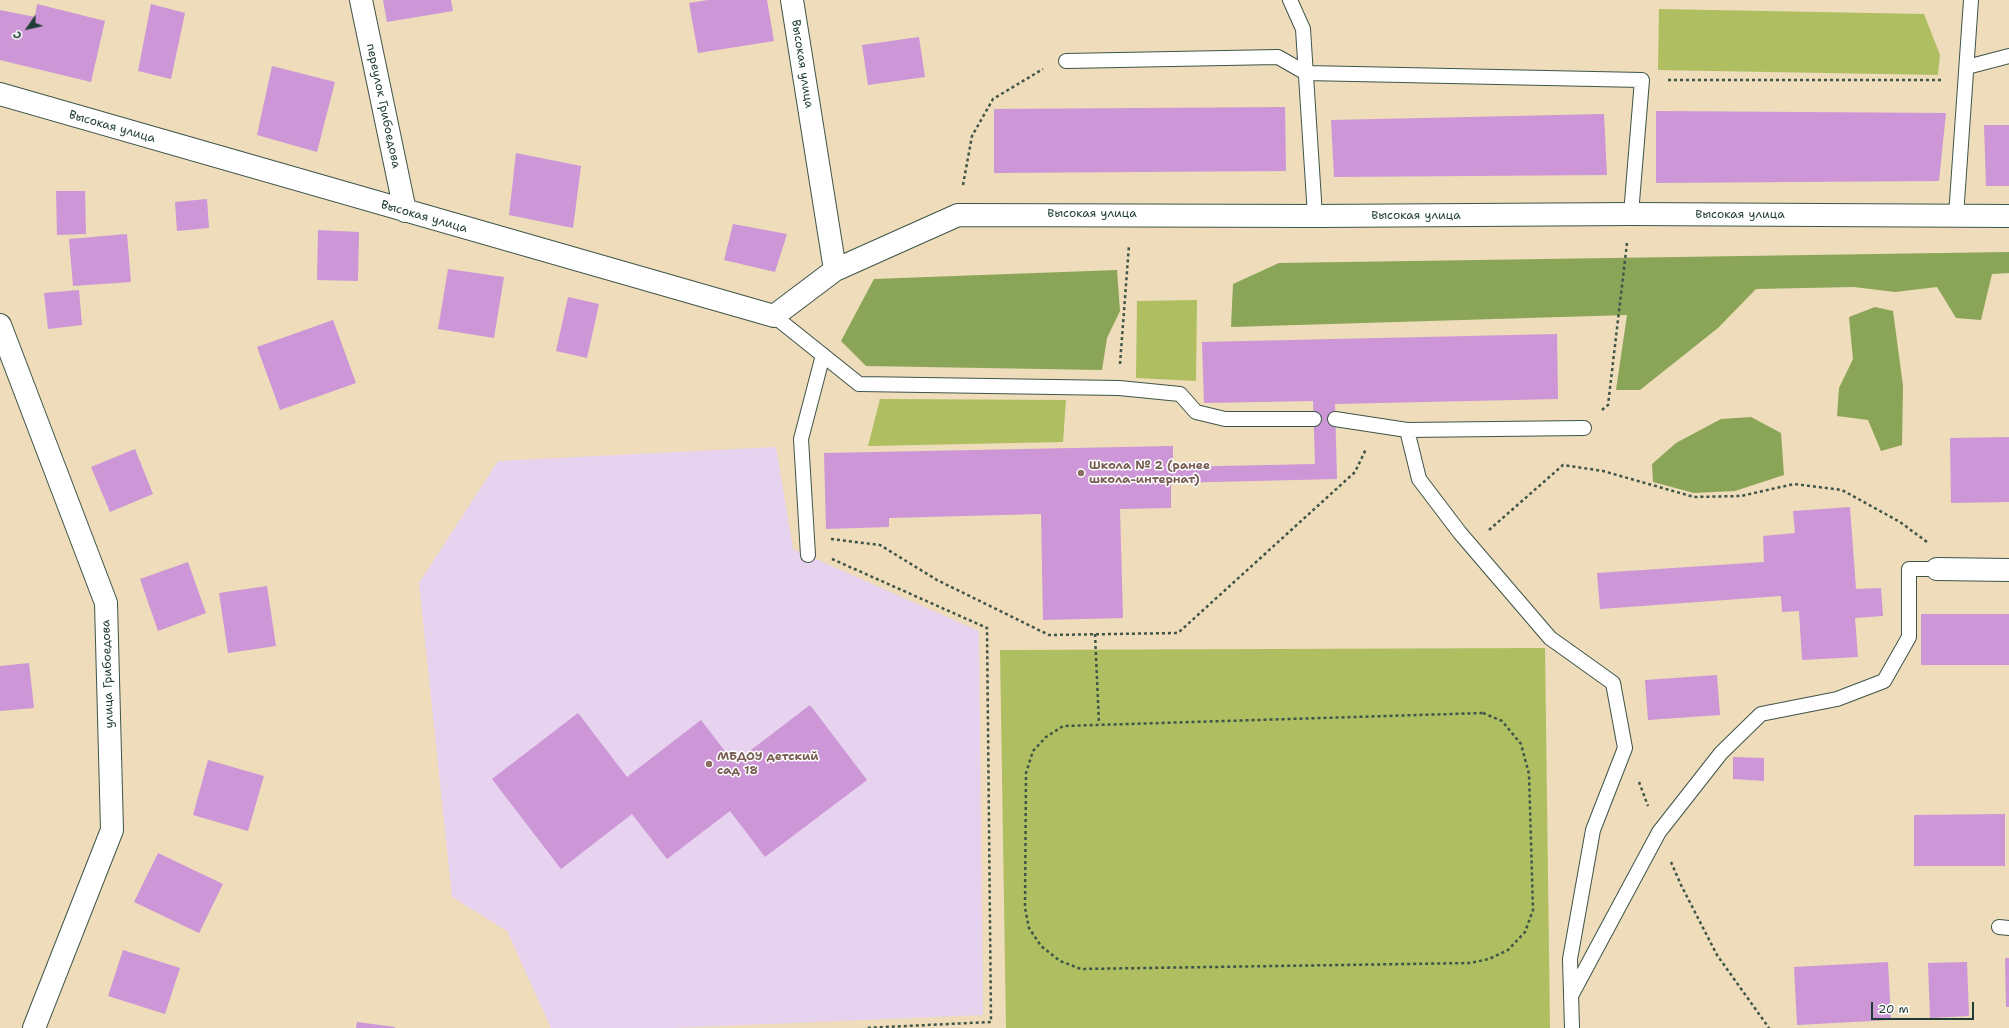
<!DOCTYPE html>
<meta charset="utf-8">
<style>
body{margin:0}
#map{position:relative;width:2009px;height:1028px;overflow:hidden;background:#eedcba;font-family:"Shantell Sans",sans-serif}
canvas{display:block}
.north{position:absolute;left:8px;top:8px;width:40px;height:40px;-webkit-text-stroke:3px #fff;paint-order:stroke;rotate:236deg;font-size:11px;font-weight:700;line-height:16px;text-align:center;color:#1f3d34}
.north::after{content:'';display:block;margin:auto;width:14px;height:18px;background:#1f3d34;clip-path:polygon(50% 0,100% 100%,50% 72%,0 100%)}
.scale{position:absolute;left:1871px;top:1002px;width:103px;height:18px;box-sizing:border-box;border:2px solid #1f3d34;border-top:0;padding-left:5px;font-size:12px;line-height:14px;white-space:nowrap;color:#1f3d34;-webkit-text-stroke:3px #fff;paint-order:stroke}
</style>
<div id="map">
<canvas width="2009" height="1028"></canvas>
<div class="north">С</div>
<div class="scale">20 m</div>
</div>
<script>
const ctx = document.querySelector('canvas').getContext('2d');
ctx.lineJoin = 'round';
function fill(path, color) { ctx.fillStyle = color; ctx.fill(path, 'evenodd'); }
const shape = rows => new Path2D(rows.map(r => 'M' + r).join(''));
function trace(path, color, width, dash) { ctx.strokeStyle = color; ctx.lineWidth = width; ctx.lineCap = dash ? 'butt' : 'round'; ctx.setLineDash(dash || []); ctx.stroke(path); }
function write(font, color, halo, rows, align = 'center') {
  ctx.font = font + ' "Shantell Sans",sans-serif'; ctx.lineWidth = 3; ctx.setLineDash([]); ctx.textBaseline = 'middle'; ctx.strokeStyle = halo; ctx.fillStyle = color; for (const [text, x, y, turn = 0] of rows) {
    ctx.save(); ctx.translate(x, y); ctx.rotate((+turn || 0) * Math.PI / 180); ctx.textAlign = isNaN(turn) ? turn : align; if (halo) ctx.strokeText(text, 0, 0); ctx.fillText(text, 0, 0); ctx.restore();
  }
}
const built = shape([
 [776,447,793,549,979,631,983,1015,673,1028,551,1028,507,931,452,897,419,583,498,461]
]);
const green = shape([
 [1659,9,1924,14,1940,55,1938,75,1658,70],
 [1197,300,1196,381,1136,378,1137,301],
 [880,399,1066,400,1063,442,868,446],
 [1545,648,1550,1028,1006,1028,1000,650]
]);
const forest = shape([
 [2009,252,2009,273,1992,274,1981,320,1956,318,1937,287,1895,292,1854,287,1756,289,1718,328,1640,390,1616,390,1627,315,1231,327,1233,284,1279,263],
 [1117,270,1120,311,1107,338,1102,370,866,366,841,341,874,279],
 [1875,307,1893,311,1903,386,1902,445,1881,451,1868,420,1837,416,1839,388,1853,359,1849,317],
 [1751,417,1781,433,1784,475,1735,491,1694,493,1653,482,1652,464,1676,443,1721,419]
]);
const building = shape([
 [383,0,451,0,453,11,387,22],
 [708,0,767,0,774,41,698,53,689,3],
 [37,4,105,21,91,82,0,60,0,10,35,17],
 [151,4,185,13,171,79,138,71],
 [919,37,925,77,868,85,862,45],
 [272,66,335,82,317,152,257,135],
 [1285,107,1286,171,994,173,994,109],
 [1656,111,1946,113,1939,181,1656,183],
 [1604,114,1607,175,1334,177,1331,120],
 [1984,125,2009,125,2009,186,1986,186],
 [516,153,581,166,573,228,509,215],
 [56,191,85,191,86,234,57,235],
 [207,199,209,228,177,231,175,202],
 [733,224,787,234,775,272,724,260],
 [318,230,359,232,358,281,317,280],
 [127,234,131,282,73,286,69,239],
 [448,269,504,277,494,338,438,329],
 [79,290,82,325,48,329,44,293],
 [568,297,599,304,587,358,556,351],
 [333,320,356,383,280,410,257,347],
 [1557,334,1558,399,1335,404,1337,479,1171,483,1171,508,1120,509,1123,618,1043,620,1041,514,889,518,889,527,826,529,824,453,1173,446,1173,467,1315,464,1313,401,1204,403,1202,342],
 [2009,437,2009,502,1951,503,1950,438],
 [135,449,153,494,110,512,91,467],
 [1850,507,1856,589,1881,588,1883,616,1855,618,1858,657,1802,660,1799,611,1782,612,1781,596,1600,609,1597,573,1764,562,1763,536,1795,533,1793,511],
 [188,562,206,613,158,631,140,579],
 [267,586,276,646,228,653,219,593],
 [1921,614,2009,614,2009,665,1921,665],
 [29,663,34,708,0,711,0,666],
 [1717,675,1720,715,1648,720,1645,680],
 [810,705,867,780,765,857,730,811,667,859,632,814,561,869,492,779,578,713,627,777,701,720,734,763],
 [1733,757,1764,758,1764,781,1733,779],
 [208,760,264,776,248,831,193,815],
 [2005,814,2005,866,1914,866,1914,815],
 [158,853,223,884,199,933,134,902],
 [123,950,180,968,165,1014,108,996],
 [2005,958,2009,958,2009,1007,2006,1007],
 [1888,962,1891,1020,1797,1025,1794,967],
 [1967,962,1969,1016,1930,1018,1928,963],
 [357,1022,395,1027,395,1028,356,1028]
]);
const path = shape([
 [1668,80,1941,80],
 [963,185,972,136,993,99,1043,69],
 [1120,364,1129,245],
 [1602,410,1608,405,1627,243],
 [1489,530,1563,465,1603,471,1694,497,1741,496,1794,484,1842,490,1900,522,1927,542],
 [831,539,880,545,937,580,1049,635,1178,633,1355,472,1366,449],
 [832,559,987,628,991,1022,865,1028],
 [1095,634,1099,724],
 [1483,713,1502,721,1521,744,1529,774,1533,910,1525,932,1508,950,1489,959,1470,963,1081,969,1060,961,1041,946,1029,928,1025,908,1026,773,1033,751,1046,737,1063,726,1483,713],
 [1639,782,1648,806],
 [1671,862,1681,885,1717,955,1769,1028]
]);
const lane = shape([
 [1290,0,1303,29,1315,216],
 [1066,61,1278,57,1306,73,1642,80,1631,214],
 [1967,67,2009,56],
 [1956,216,1971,0],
 [774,316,859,384,1119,388,1180,394,1196,412,1225,419,1314,419],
 [1335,419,1407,430,1584,428],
 [1407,430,1419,479,1460,533,1550,638,1613,683,1625,748,1593,830,1570,959,1572,1028],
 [808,555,801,439,823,355],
 [1999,927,2009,928],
 [1572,994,1659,832,1721,753,1761,714,1837,699,1884,681,1909,637,1909,569,1937,569]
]);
const street = shape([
 [361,0,405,211],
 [792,0,835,270],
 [0,94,774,316,835,270,958,215,1315,216,1631,214,2009,216],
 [0,325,106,603,112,830,34,1028],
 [1937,569,2009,570]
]);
const markers = [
 [1081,473,4,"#8d6e63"],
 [709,764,4,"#8d6e63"]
];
const streetNames = [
 ["Высокая улица",802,64,81],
 ["переулок Грибоедова",383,106,78],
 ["Высокая улица",112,127,16],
 ["Высокая улица",1092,214],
 ["Высокая улица",1740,215],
 ["Высокая улица",1416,216],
 ["Высокая улица",424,217,16],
 ["улица Грибоедова",108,674,-92]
];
const educationNames = [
 ["Школа № 2 (ранее",1089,466],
 ["школа-интернат)",1089,480],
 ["МБДОУ детский",717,757],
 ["сад 18",717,771]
];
fill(built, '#e7d2ef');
fill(green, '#aebe61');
fill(forest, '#8aa557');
fill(building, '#cc96d7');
trace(lane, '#3e5548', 16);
trace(street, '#3e5548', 24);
trace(path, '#3e5548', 2.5, [3, 3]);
trace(lane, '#fff', 14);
trace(street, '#fff', 22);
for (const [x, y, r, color] of markers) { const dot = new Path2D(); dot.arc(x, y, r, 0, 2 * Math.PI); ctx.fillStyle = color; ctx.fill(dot); trace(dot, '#fff', 1.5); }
write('12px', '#1f3d34', '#fff', streetNames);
write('bold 12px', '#785e54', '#fff', educationNames, 'left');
</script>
